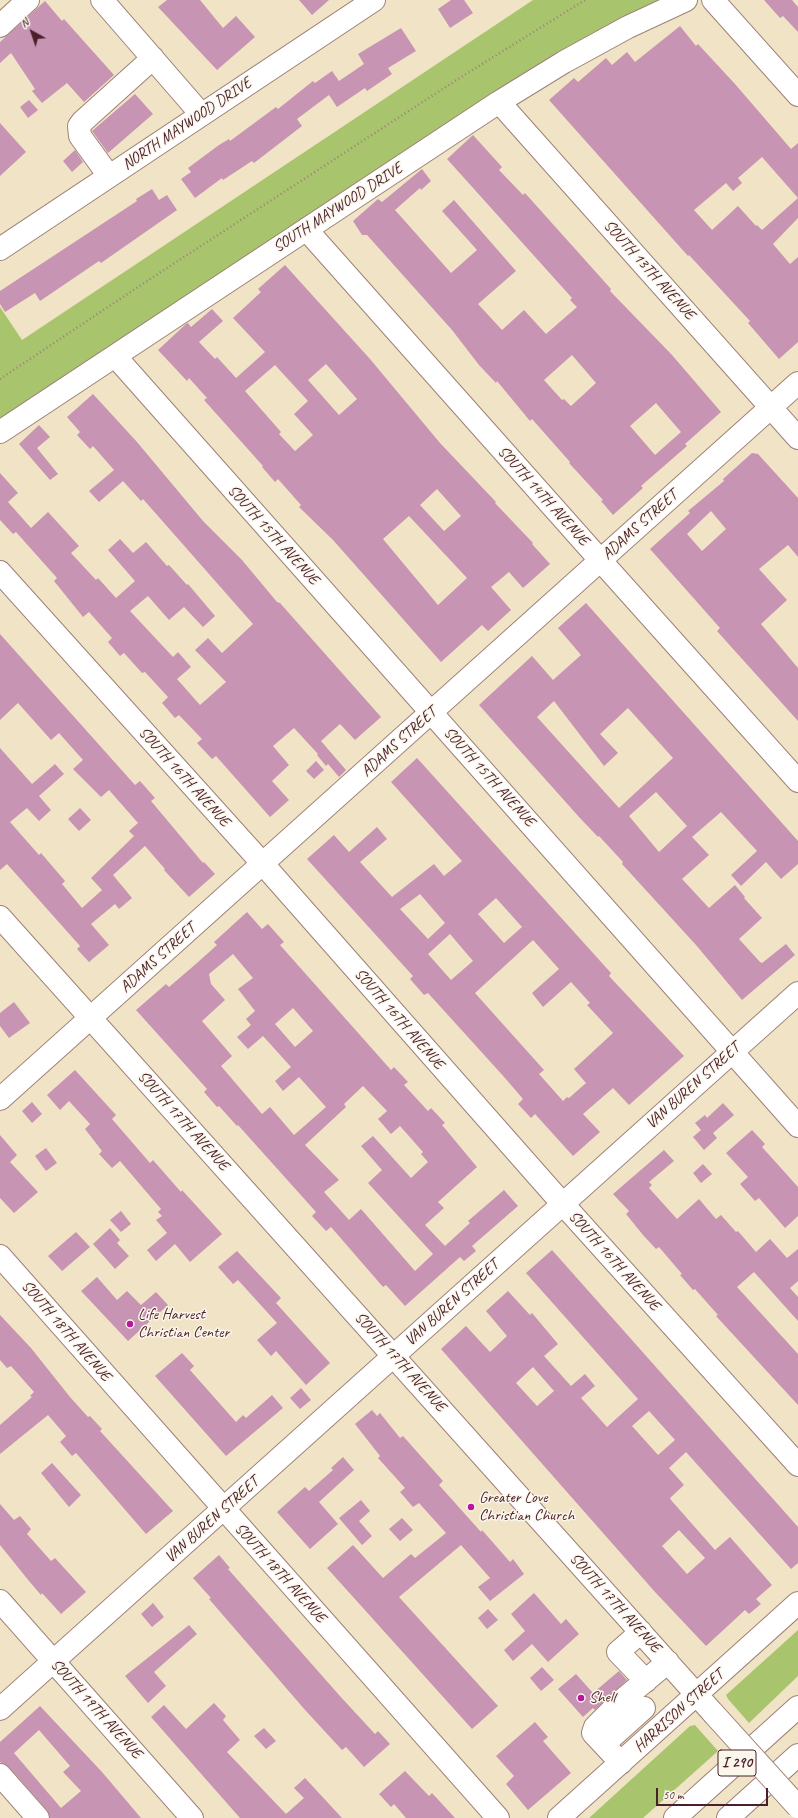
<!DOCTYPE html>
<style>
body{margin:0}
#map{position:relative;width:798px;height:1818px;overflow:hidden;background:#f1e3c5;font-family:Caveat,sans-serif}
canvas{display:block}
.north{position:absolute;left:12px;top:12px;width:40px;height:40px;-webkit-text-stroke:3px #fbf7ec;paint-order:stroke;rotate:320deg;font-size:11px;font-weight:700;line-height:16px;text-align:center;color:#4a1f2b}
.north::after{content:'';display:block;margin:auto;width:14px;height:18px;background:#4a1f2b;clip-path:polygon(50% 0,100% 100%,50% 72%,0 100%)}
.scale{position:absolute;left:656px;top:1788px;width:112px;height:18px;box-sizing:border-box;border:2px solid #4a1f2b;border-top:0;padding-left:5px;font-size:12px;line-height:14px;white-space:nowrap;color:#4a1f2b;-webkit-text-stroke:3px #fbf7ec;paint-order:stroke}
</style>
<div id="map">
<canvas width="798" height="1818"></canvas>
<div class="north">N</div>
<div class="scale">50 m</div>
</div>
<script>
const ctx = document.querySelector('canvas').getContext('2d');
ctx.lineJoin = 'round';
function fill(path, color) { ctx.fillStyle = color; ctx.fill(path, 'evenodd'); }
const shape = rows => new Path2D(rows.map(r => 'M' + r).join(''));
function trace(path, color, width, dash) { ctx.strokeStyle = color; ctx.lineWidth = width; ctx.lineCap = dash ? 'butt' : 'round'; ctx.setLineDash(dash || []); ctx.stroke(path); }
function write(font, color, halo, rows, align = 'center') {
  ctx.font = font + ' Caveat,sans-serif'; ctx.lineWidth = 3; ctx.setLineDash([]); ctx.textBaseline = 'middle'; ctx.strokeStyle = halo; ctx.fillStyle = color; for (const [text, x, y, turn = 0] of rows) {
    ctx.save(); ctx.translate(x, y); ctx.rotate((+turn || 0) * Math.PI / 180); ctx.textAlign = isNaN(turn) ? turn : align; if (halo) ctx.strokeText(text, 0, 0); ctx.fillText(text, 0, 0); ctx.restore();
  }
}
const green = shape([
 [533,0,669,0,0,423,0,307,22,340],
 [798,1630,798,1676,749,1723,728,1699,726,1695],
 [695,1725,718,1751,643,1818,589,1818,690,1726]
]);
const building = shape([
 [167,0,200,0,223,28,236,16,255,37,217,70,158,7],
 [299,0,329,0,312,15],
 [451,0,464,0,473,13,450,28,438,9],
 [764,0,792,0,798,7,798,32,783,16,780,18],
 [45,1,62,21,64,19,114,75,84,102,67,83,42,103,32,91,35,89,11,53,0,63,0,42],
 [680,26,696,46,698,44,735,84,791,149,798,143,798,198,762,157,738,178,742,183,733,191,726,183,694,210,712,230,738,206,756,226,757,225,762,230,798,198,798,218,773,244,790,264,798,257,798,342,779,359,748,323,750,321,689,255,688,256,549,100,574,78,578,82,606,58,612,65,627,52,635,62],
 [401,28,416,51,388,68,392,74,367,91,365,88,337,107,329,95,297,119,302,126,254,163,252,161,223,180,222,178,195,198,181,179,191,172,188,168,219,145,229,139,230,141,276,107,278,109,313,81,315,83,332,71,339,81,364,64,358,54],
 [135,94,153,114,108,153,92,131],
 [29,100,38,110,28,118,20,107],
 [0,123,26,152,0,176],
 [473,135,502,167,499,170,523,195,525,193,611,289,610,291,672,355,721,412,685,444,687,446,641,486,643,488,613,515,601,501,603,500,569,463,570,462,532,419,530,421,497,381,496,383,479,365,452,330,367,235,362,235,353,221,378,199,382,202,422,169,431,181,421,190,420,188,395,210,451,273,477,250,442,211,454,200,516,271,478,304,502,330,524,310,546,334,577,307,570,300,572,298,447,159],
 [572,355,596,383,571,406,564,399,562,400,544,380],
 [656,403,681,432,655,455,630,426],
 [75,150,83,162,72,172,63,161],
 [152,189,159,200,167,195,177,210,101,263,99,261,40,301,35,293,5,312,0,304,0,291,137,201,136,199],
 [285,265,370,359,440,443,496,502,495,503,533,543,532,544,550,564,523,588,509,572,491,587,511,610,488,631,482,625,441,662,333,540,299,507,301,505,278,479,275,482,262,467,263,466,204,400,207,398,189,378,187,381,158,350,186,324,188,323,191,327,212,309,223,321,199,342,215,359,217,357,236,378,265,352,233,318,261,292,258,289],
 [326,364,357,399,339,415,308,380],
 [275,365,308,401,294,414,313,435,295,451,279,434,281,432,245,391],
 [437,489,461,516,444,531,420,505],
 [409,516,467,578,438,605,383,539],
 [93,394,137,442,203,521,242,560,277,602,280,603,381,717,355,740,340,724,321,741,346,770,339,777,328,764,326,766,317,755,318,754,294,728,273,746,289,765,272,781,289,800,270,817,216,756,212,759,197,743,202,739,179,715,175,718,162,703,168,697,145,672,142,673,124,653,120,656,108,642,112,638,89,612,83,617,54,581,57,578,16,532,13,534,0,520,0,473,18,493,8,502,31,528,48,512,79,546,71,553,96,580,98,578,116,598,135,581,108,550,120,539,133,553,146,542,167,566,169,565,187,585,188,584,215,616,203,627,184,607,169,620,148,596,130,611,173,657,178,652,191,667,177,679,200,705,226,682,195,650,208,638,222,653,253,624,143,499,141,501,123,481,99,502,89,491,114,470,93,446,90,449,77,435,80,432,67,417],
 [39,425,50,437,37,448,58,474,50,480,19,444],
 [752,453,758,454,798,498,798,557,788,545,759,569,787,600,761,624,798,668,798,721,734,650,717,631,720,628,650,549,690,513,688,511,724,481,723,479],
 [711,511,726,529,702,551,687,534],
 [586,603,798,841,798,864,781,879,766,862,741,886,731,875,757,851,721,812,692,837,709,855,682,879,709,908,735,885,745,897,744,898,762,918,739,939,760,962,762,963,786,944,795,955,742,1000,696,945,622,864,623,862,599,836,598,837,579,817,479,705,532,656,553,680,581,655,558,628],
 [554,701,604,766,618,753,600,734,628,708,673,758,619,808,537,717],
 [656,792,687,826,659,852,629,816],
 [0,634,135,785,140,781,155,798,151,801,203,863,204,862,215,874,189,897,164,870,165,869,145,846,113,875,132,898,119,909,115,904,91,924,109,945,89,962,77,949,80,946,7,864,0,870,0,748,32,784,55,764,64,774,39,796,51,810,39,821,27,808,10,822,39,855,41,853,65,881,62,884,82,908,102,890,91,878,134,836,129,831,138,823,109,790,101,797,73,769,83,760,59,733,51,740,18,703,0,720],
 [417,758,611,973,609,976,684,1056,629,1105,613,1088,583,1114,600,1132,573,1156,535,1114,531,1118,518,1104,523,1099,505,1078,428,993,424,995,410,979,413,976,307,859,334,835,349,852,377,827,387,839,360,862,392,897,434,864,444,876,462,861,391,782],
 [420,894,445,923,428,939,400,909],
 [496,898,522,927,504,943,478,914],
 [450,934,473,961,451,980,428,954],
 [533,940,559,969,532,993,543,1007,571,982,590,1003,587,1005,613,1033,574,1069,586,1083,569,1098,567,1097,563,1101,539,1074,544,1070,475,993],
 [316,761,324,770,314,779,306,771],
 [80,808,91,820,79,831,68,819],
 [247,912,262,929,268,924,284,942,280,945,391,1070,394,1067,408,1082,404,1085,428,1111,431,1108,445,1123,442,1125,477,1167,438,1202,444,1208,425,1225,445,1246,470,1223,468,1221,504,1190,518,1206,472,1246,476,1251,464,1261,460,1257,405,1306,386,1285,383,1287,331,1227,326,1231,312,1216,316,1212,238,1125,237,1126,219,1106,217,1107,204,1092,207,1089,136,1010,166,984,169,987,197,963,217,945,214,942],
 [233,954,253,978,238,989,255,1011,246,1019,251,1025,237,1037,248,1049,263,1036,291,1067,275,1081,283,1091,299,1077,326,1107,294,1135,270,1107,262,1114,221,1066,232,1056,202,1021,225,1000,211,984,209,974],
 [293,1008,313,1031,295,1047,275,1024],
 [363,1086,387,1111,378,1119,391,1134,400,1126,423,1152,421,1154,428,1162,411,1178,373,1136,361,1146,382,1170,368,1183,433,1254,415,1271,361,1209,349,1220,324,1192,339,1180,305,1145,346,1107,344,1104],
 [14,1002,30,1023,9,1038,0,1026,0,1013],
 [75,1070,116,1115,112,1119,150,1163,153,1160,181,1192,182,1190,222,1234,190,1262,175,1244,156,1261,147,1250,167,1233,156,1220,162,1216,158,1212,161,1209,120,1161,112,1168,99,1154,102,1151,85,1129,90,1124,69,1101,60,1110,47,1095],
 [32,1102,42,1114,32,1123,22,1111],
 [723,1103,734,1115,713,1133,717,1138,704,1150,693,1137,701,1130,695,1123,705,1115,707,1118],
 [752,1130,765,1144,762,1147,798,1187,798,1216,785,1228,759,1198,755,1201,740,1184,748,1177,726,1153],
 [0,1135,17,1155,10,1162,38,1192,14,1213,0,1198],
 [46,1148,57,1163,46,1171,35,1156],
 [664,1150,674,1161,649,1182,652,1185,649,1188,677,1219,699,1199,716,1219,721,1215,736,1232,738,1231,756,1252,770,1239,787,1258,798,1249,798,1281,790,1288,798,1297,798,1321,754,1272,737,1287,798,1354,798,1405,716,1316,718,1315,695,1289,693,1290,680,1275,682,1274,659,1247,656,1249,643,1235,626,1214,629,1211,613,1194],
 [703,1164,712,1174,701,1183,693,1173],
 [121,1211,131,1224,121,1232,110,1220],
 [110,1228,120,1240,117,1243,129,1256,115,1269,93,1244],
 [76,1232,90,1247,62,1271,48,1256],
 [552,1250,798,1527,798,1563,791,1569,686,1452,669,1468,684,1485,670,1498,671,1500,715,1550,730,1537,772,1585,756,1599,761,1604,749,1614,745,1610,706,1646,655,1592,441,1349,466,1326,490,1352,507,1336,486,1311,508,1291,530,1315,532,1313,558,1344,544,1356,571,1386,585,1374,595,1386,581,1398,607,1427,638,1399,526,1273],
 [533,1367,554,1391,537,1406,516,1383],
 [649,1411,675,1440,658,1455,632,1426],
 [679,1530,705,1558,687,1574,662,1546],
 [237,1251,281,1298,276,1303,330,1363,306,1385,276,1351,271,1356,257,1340,277,1323,238,1280,233,1284,218,1267],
 [97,1277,117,1300,127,1291,141,1305,156,1292,168,1305,128,1341,81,1291],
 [0,1315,31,1348,70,1397,88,1417,90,1416,102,1429,100,1431,173,1511,146,1534,76,1453,72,1456,60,1442,66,1436,48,1415,0,1454,0,1425,32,1397,30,1396,34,1392,11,1366,7,1368,0,1360],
 [182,1353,194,1366,190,1370,236,1422,243,1415,246,1418,272,1395,283,1408,226,1456,155,1376],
 [301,1388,311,1400,300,1409,290,1398],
 [372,1410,377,1416,380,1413,400,1438,403,1436,443,1481,439,1485,481,1532,482,1530,510,1562,513,1559,524,1574,490,1601,478,1587,490,1578,461,1545,399,1597,498,1706,472,1729,327,1568,353,1545,383,1578,411,1554,415,1558,446,1533,419,1503,413,1507,400,1492,405,1488,378,1458,380,1456,355,1424],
 [343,1457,354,1470,319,1502,338,1524,310,1549,277,1512,305,1487,309,1491,333,1470,331,1468],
 [52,1463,81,1495,69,1507,41,1473],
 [361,1500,370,1511,359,1521,372,1536,362,1545,339,1518],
 [0,1504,14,1520,20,1516,31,1529,27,1534,51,1561,55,1558,86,1592,61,1614,42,1593,41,1595,29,1581,0,1545],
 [402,1518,413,1530,400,1541,389,1529],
 [219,1555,230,1568,228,1569,339,1695,375,1734,378,1731,390,1744,364,1767,346,1747,342,1750,306,1711,209,1599,211,1598,193,1578],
 [534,1593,561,1624,566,1619,579,1634,548,1662,532,1644,513,1661,504,1650,525,1631,511,1614],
 [153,1603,164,1617,152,1627,141,1614],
 [488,1609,498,1620,487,1629,478,1618],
 [189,1625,197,1634,154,1672,166,1686,148,1703,125,1676],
 [542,1667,554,1680,541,1691,530,1678],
 [619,1671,627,1680,595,1710,593,1708,583,1717,558,1689,576,1674,593,1693],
 [214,1703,226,1716,223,1720,240,1740,227,1752,286,1814,304,1798,294,1788,305,1778,342,1818,240,1818,151,1717,164,1705,186,1729],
 [40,1706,102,1772,141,1818,50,1818,47,1810,9,1767,0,1762,0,1742],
 [39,1730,70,1766,63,1772,81,1791,61,1808,14,1753],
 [535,1722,548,1737,543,1741,571,1773,528,1810,506,1784,514,1776,496,1756],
 [264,1728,276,1741,266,1749,254,1736],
 [405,1771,429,1796,432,1793,455,1818,406,1818,394,1804,391,1807,379,1794]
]);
const path = shape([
 [0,379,147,281,458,79,585,0]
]);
const minor = shape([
 [102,0,201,114],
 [713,0,798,95],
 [0,26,28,0],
 [499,102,798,438],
 [109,176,80,136,79,126,82,122,153,58],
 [308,228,313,237,601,561,798,781],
 [0,249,374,0],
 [115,356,798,1126],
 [0,432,499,102,564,62,628,27,686,0],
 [0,572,263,864,553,1193,798,1465],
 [0,917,713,1713],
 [0,1099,798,383],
 [0,1256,498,1818],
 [0,1601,192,1818],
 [641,1632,618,1652,646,1681],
 [0,1709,798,993],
 [604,1744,644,1708],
 [621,1763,593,1733,595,1727,620,1702,668,1662],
 [0,1775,38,1818],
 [559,1818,798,1603]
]);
const highway = shape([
 [675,1818,798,1707],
 [728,1818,798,1755]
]);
const minorBridge = shape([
 [713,1713,798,1807]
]);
const markers = [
 [130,1324,4,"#b5179e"],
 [471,1507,4,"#b5179e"],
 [581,1698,4,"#b5179e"]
];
const shields = [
 [737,1763,38]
];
const shieldNames = [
 ["I 290",737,1763]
];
const streetNames = [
 ["NORTH MAYWOOD DRIVE",187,124,-34],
 ["SOUTH MAYWOOD DRIVE",338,208,-33],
 ["SOUTH 13TH AVENUE",649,270,48],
 ["SOUTH 14TH AVENUE",543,496,48],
 ["ADAMS STREET",640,525,-42],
 ["SOUTH 15TH AVENUE",273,535,48],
 ["ADAMS STREET",399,742,-42],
 ["SOUTH 16TH AVENUE",184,777,48],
 ["SOUTH 15TH AVENUE",489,777,48],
 ["ADAMS STREET",158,958,-42],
 ["SOUTH 16TH AVENUE",399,1019,49],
 ["VAN BUREN STREET",693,1086,-42],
 ["SOUTH 17TH AVENUE",183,1121,48],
 ["SOUTH 16TH AVENUE",614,1261,48],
 ["VAN BUREN STREET",452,1303,-42],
 ["SOUTH 18TH AVENUE",66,1331,49],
 ["SOUTH 17TH AVENUE",400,1362,48],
 ["VAN BUREN STREET",212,1520,-42],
 ["SOUTH 18TH AVENUE",280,1573,48],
 ["SOUTH 17TH AVENUE",615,1603,48],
 ["SOUTH 19TH AVENUE",96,1709,48],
 ["HARRISON STREET",679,1711,-42]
];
const poiNames = [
 ["Life Harvest",138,1315],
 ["Christian Center",138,1333],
 ["Greater Love",479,1498],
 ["Christian Church",479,1516],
 ["Shell",589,1698]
];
fill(green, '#a8c56d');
fill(building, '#c894b4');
trace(minor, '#9e8178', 24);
trace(highway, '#9e8178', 24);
trace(path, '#9e8178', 2.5, [1, 3]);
trace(minor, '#fff', 22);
trace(highway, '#fff', 22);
trace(minorBridge, '#9e8178', 24, []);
trace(minorBridge, '#fff', 22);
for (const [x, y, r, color] of markers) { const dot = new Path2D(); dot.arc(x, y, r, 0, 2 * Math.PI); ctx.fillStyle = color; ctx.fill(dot); trace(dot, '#fbf7ec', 1.5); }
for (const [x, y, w] of shields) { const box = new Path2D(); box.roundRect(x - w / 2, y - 13, w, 26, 3); ctx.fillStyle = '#fbf7ec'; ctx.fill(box); trace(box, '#4a1f2b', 1); }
write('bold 15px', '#4a1f2b', null, shieldNames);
write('16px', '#4a1f2b', '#fbf7ec', streetNames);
write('16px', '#4a1f2b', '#fbf7ec', poiNames, 'left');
</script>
